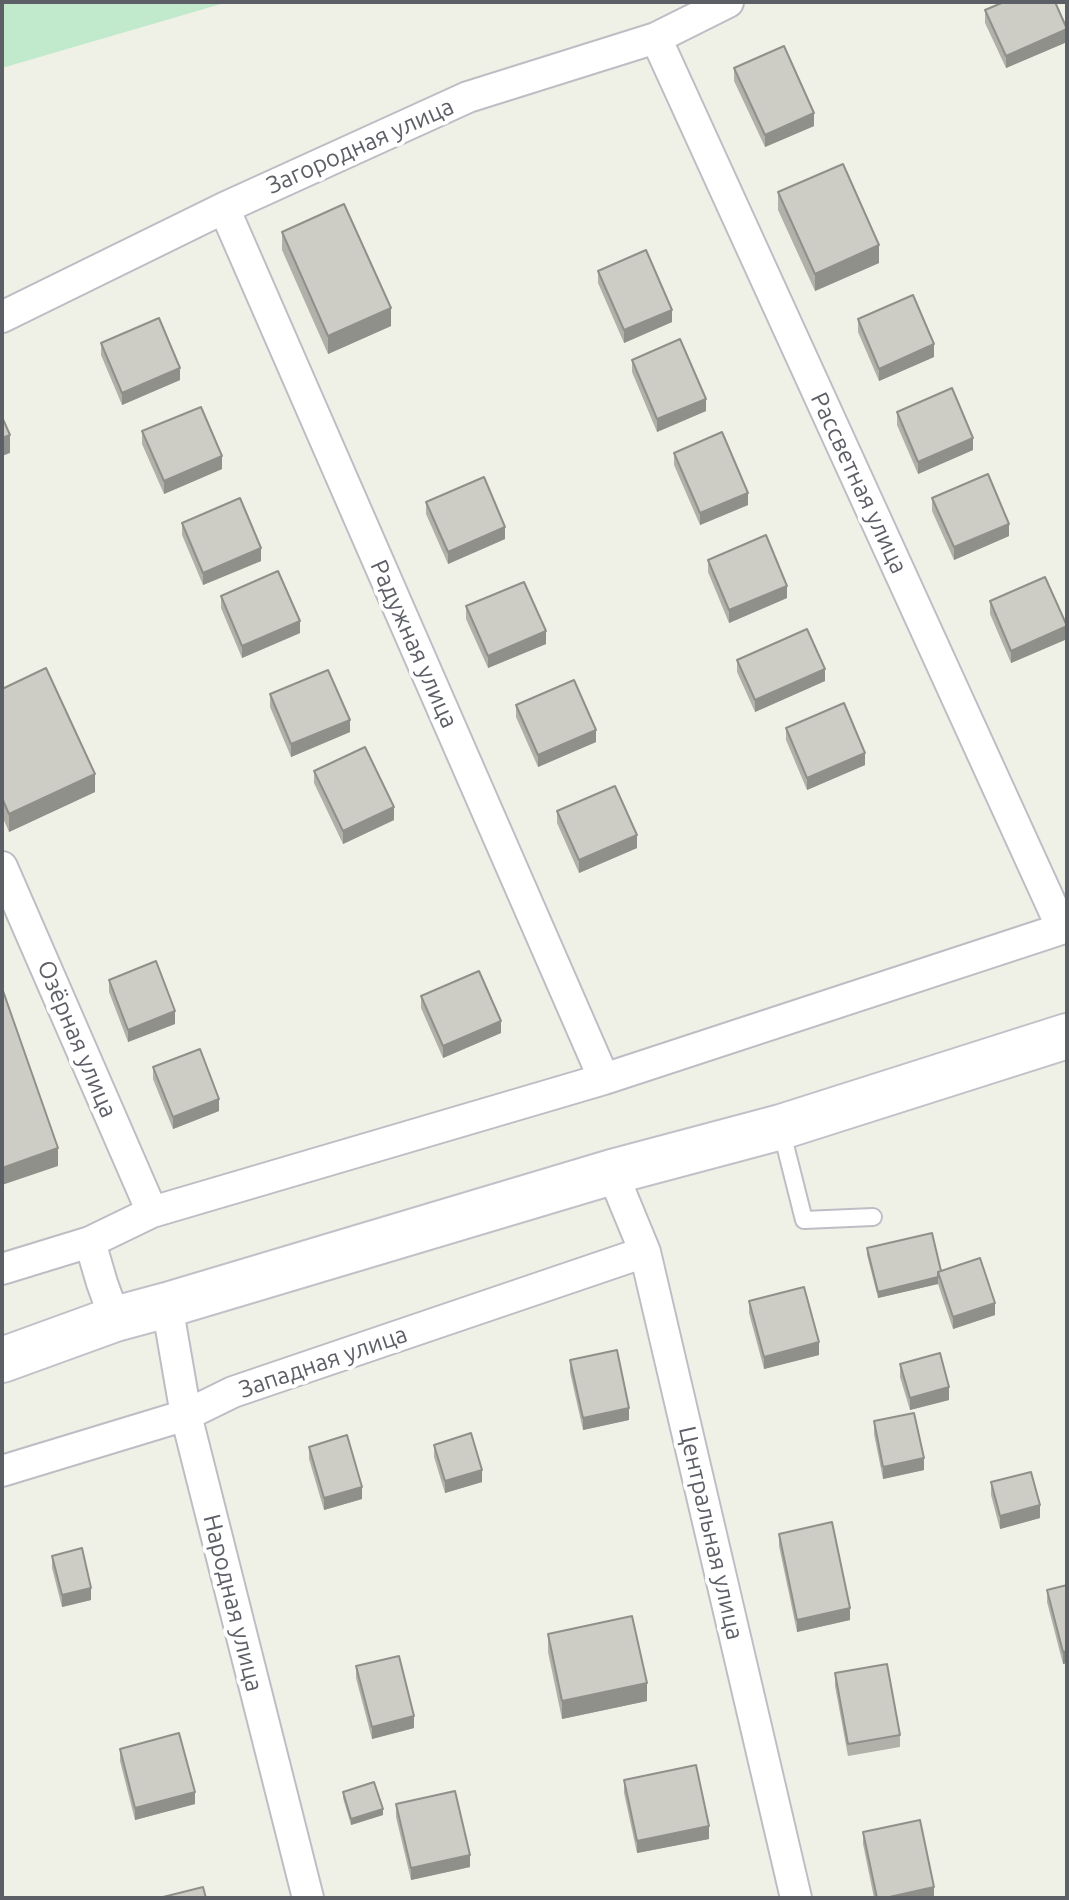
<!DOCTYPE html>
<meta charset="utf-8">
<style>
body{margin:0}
#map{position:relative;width:1069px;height:1900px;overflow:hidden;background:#f0f1e6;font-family:Ubuntu,sans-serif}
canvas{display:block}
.frame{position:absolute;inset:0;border:4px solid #5d5f67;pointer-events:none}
</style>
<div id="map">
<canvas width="1069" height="1900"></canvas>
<div class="frame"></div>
</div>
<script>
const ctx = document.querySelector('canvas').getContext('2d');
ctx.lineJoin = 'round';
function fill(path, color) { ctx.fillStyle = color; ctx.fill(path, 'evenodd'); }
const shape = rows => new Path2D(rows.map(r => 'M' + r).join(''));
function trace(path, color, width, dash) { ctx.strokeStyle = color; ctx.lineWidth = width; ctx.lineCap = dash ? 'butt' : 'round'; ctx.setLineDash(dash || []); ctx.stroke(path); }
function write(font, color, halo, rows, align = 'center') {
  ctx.font = font + ' Ubuntu,sans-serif'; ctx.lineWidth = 8; ctx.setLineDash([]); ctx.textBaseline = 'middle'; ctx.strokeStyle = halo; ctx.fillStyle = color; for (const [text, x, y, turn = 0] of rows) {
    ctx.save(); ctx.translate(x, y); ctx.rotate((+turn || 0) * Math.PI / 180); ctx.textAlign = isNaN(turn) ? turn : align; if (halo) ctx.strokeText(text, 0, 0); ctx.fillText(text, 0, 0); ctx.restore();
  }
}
const green = shape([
 [2,2,228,2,2,68]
]);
const lane = shape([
 [781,1129,804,1220,873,1217]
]);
const street = shape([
 [656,38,1062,928],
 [224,208,604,1079],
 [2,317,224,208,468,97,656,38,728,2],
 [2,867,152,1212],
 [612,1172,645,1252,796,1898],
 [90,1242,102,1283,115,1319],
 [2,1269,90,1242,152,1212,604,1079,1067,927],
 [167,1305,186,1415,308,1898],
 [2,1471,186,1415,233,1392,645,1252]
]);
const secondary = shape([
 [2,1360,115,1319,167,1305,612,1172,781,1127,1067,1036]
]);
const wall = shape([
 [985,10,1067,42,1006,68,985,23],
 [734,68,814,126,765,147,734,81],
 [778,192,879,263,815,291,778,210],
 [282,232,391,326,328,354,282,250],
 [598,271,672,322,624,343,598,283],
 [858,319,934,357,879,381,858,332],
 [101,343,180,380,122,405,101,355],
 [632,360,706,411,657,432,632,372],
 [897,412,973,450,918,474,897,425],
 [142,431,222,469,164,494,142,444],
 [674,453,748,505,700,525,674,465],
 [932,498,1009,536,954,560,932,511],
 [426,502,505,539,448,564,426,514],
 [182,523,261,561,203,585,182,535],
 [708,560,787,598,729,623,708,572],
 [221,596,300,633,242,658,221,608],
 [990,601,1067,639,1011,663,990,614],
 [466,606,546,644,488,668,466,619],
 [737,660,825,681,755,712,737,672],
 [2,689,95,792,9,832,2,816],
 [270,694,350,732,291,757,270,707],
 [516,705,596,742,538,767,516,717],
 [786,728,865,765,807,790,786,740],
 [314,771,394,820,343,844,314,783],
 [557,811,637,848,579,873,557,823],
 [109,980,175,1024,128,1042,109,992],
 [421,996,501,1033,443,1058,421,1008],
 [153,1067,219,1111,173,1129,153,1079],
 [867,1248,941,1271,995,1315,953,1329,938,1284,878,1298,867,1255],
 [749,1301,819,1355,764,1369,749,1313],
 [570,1360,629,1420,583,1430,570,1372],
 [900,1364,949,1400,910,1410,900,1377],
 [874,1421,924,1470,883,1479,874,1434],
 [434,1445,482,1482,445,1493,434,1457],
 [309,1447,362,1499,324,1510,309,1459],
 [991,1482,1040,1518,1000,1529,991,1495],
 [779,1534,850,1620,797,1632,779,1546],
 [52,1556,91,1600,62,1607,52,1568],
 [1067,1585,1067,1663,1063,1664,1047,1602,1047,1590],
 [548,1634,647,1701,562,1719,548,1652],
 [356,1666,414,1728,372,1739,356,1678],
 [835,1673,900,1735,900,1747,848,1756,835,1686],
 [120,1749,195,1804,135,1820,120,1761],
 [624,1780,709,1839,637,1853,624,1793],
 [343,1792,383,1815,351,1825,343,1798],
 [396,1804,470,1867,411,1880,396,1817],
 [863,1832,934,1898,874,1898,863,1844]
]);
const shadedWall = shape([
 [1067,29,1067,42,1006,68,1006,56],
 [814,113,814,126,765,147,765,135],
 [879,245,879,263,815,291,815,274],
 [391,308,391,326,328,354,328,336],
 [672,310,672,322,624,343,624,330],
 [934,344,934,357,879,381,879,369],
 [180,368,180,380,122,405,122,393],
 [706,399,706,411,657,432,657,419],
 [10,435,10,453,2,456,2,438],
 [973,438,973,450,918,474,918,462],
 [222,456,222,469,164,494,164,481],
 [748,493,748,505,700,525,700,513],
 [1009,524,1009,536,954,560,954,547],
 [505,527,505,539,448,564,448,552],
 [261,548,261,561,203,585,203,573],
 [787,586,787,598,729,623,729,610],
 [300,621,300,633,242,658,242,646],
 [1067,626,1067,639,1011,663,1011,651],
 [546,631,546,644,488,668,488,656],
 [825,669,825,681,755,712,755,700],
 [350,720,350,732,291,757,291,744],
 [596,730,596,742,538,767,538,755],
 [865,753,865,765,807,790,807,778],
 [95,774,95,792,9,832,9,814],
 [394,807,394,820,343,844,343,831],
 [637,835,637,848,579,873,579,860],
 [175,1011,175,1024,128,1042,128,1030],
 [501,1021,501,1033,443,1058,443,1046],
 [219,1099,219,1111,173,1129,173,1117],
 [58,1148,58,1166,2,1185,2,1168],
 [938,1277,938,1284,878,1298,878,1292],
 [995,1303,995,1315,953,1329,953,1317],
 [819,1342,819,1355,764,1369,764,1357],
 [949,1387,949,1400,910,1410,910,1398],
 [629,1408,629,1420,583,1430,583,1418],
 [924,1458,924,1470,883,1479,883,1467],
 [482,1470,482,1482,445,1493,445,1481],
 [362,1487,362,1499,324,1510,324,1498],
 [1040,1505,1040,1518,1000,1529,1000,1516],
 [91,1588,91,1600,62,1607,62,1595],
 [850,1608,850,1620,797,1632,797,1620],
 [1067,1651,1067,1663,1063,1664,1063,1652],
 [647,1683,647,1701,562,1719,562,1701],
 [414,1716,414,1728,372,1739,372,1727],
 [195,1792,195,1804,135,1820,135,1808],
 [383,1809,383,1815,351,1825,351,1819],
 [709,1826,709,1839,637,1853,637,1841],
 [470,1855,470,1867,411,1880,411,1868],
 [934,1887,934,1898,885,1898]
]);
const building = shape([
 [1004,2,1055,2,1067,29,1006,56,985,10,1004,2],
 [784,46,814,113,765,135,734,68,784,46],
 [843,164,879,245,815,274,778,192,843,164],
 [344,204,391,308,328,336,282,232,344,204],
 [646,250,672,310,624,330,598,271,646,250],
 [913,295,934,344,879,369,858,319,913,295],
 [159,318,180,368,122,393,101,343,159,318],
 [680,339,706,399,657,419,632,360,680,339],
 [952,388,973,438,918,462,897,412,952,388],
 [201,407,222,456,164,481,142,431,201,407],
 [2,417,10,435,2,438,2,417],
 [722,432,748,493,700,513,674,453,722,432],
 [988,474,1009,524,954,547,932,498,988,474],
 [484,477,505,527,448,552,426,502,484,477],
 [240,498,261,548,203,573,182,523,240,498],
 [766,535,787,586,729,610,708,560,766,535],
 [278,571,300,621,242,646,221,596,278,571],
 [1045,577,1067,626,1011,651,990,601,1045,577],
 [524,582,546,631,488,656,466,606,524,582],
 [807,629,825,669,755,700,737,660,807,629],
 [46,668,95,774,9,814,2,798,2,689,46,668],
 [328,670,350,720,291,744,270,694,328,670],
 [574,680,596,730,538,755,516,705,574,680],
 [844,703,865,753,807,778,786,728,844,703],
 [365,747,394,807,343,831,314,771,365,747],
 [615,786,637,835,579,860,557,811,615,786],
 [156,961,175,1011,128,1030,109,980,156,961],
 [479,971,501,1021,443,1046,421,996,479,971],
 [2,988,58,1148,2,1168,2,988],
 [200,1049,219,1099,173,1117,153,1067,200,1049],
 [932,1233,941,1271,938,1272,938,1277,878,1292,867,1248,932,1233],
 [980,1258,995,1303,953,1317,938,1272,980,1258],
 [804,1287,819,1342,764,1357,749,1301,804,1287],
 [617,1350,629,1408,583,1418,570,1360,617,1350],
 [940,1353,949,1387,910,1398,900,1364,940,1353],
 [914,1413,924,1458,883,1467,874,1421,914,1413],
 [471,1433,482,1470,445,1481,434,1445,471,1433],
 [347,1435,362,1487,324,1498,309,1447,347,1435],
 [1031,1472,1040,1505,1000,1516,991,1482,1031,1472],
 [832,1522,850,1608,797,1620,779,1534,832,1522],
 [82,1548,91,1588,62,1595,52,1556,82,1548],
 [1067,1585,1067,1651,1063,1652,1047,1590,1067,1585],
 [632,1616,647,1683,562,1701,548,1634,632,1616],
 [399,1656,414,1716,372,1727,356,1666,399,1656],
 [887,1664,900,1735,848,1744,835,1673,887,1664],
 [179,1733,195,1792,135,1808,120,1749,179,1733],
 [696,1765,709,1826,637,1841,624,1780,696,1765],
 [374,1782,383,1809,351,1819,343,1792,374,1782],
 [455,1791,470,1855,411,1868,396,1804,455,1791],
 [920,1820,934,1887,885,1898,877,1898,863,1832,920,1820],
 [203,1887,206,1898,159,1898,203,1887]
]);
const streetNames = [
 ["Загородная улица",360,146,-24],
 ["Рассветная улица",859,483,65],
 ["Радужная улица",414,644,66],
 ["Озёрная улица",77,1039,67],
 ["Западная улица",323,1362,-19],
 ["Центральная улица",711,1533,77],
 ["Народная улица",233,1603,76]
];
fill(green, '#c1e9cb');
trace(lane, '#bdbec5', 20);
trace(street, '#bdbec5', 34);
trace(secondary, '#c0c1c9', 48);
trace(lane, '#fff', 16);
trace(street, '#fff', 30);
trace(secondary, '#fff', 44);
fill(wall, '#b1b0a9');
fill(shadedWall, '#90908a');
fill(building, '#cecdc5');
trace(building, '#90908a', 2);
write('24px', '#5d5f67', '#fff', streetNames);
</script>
